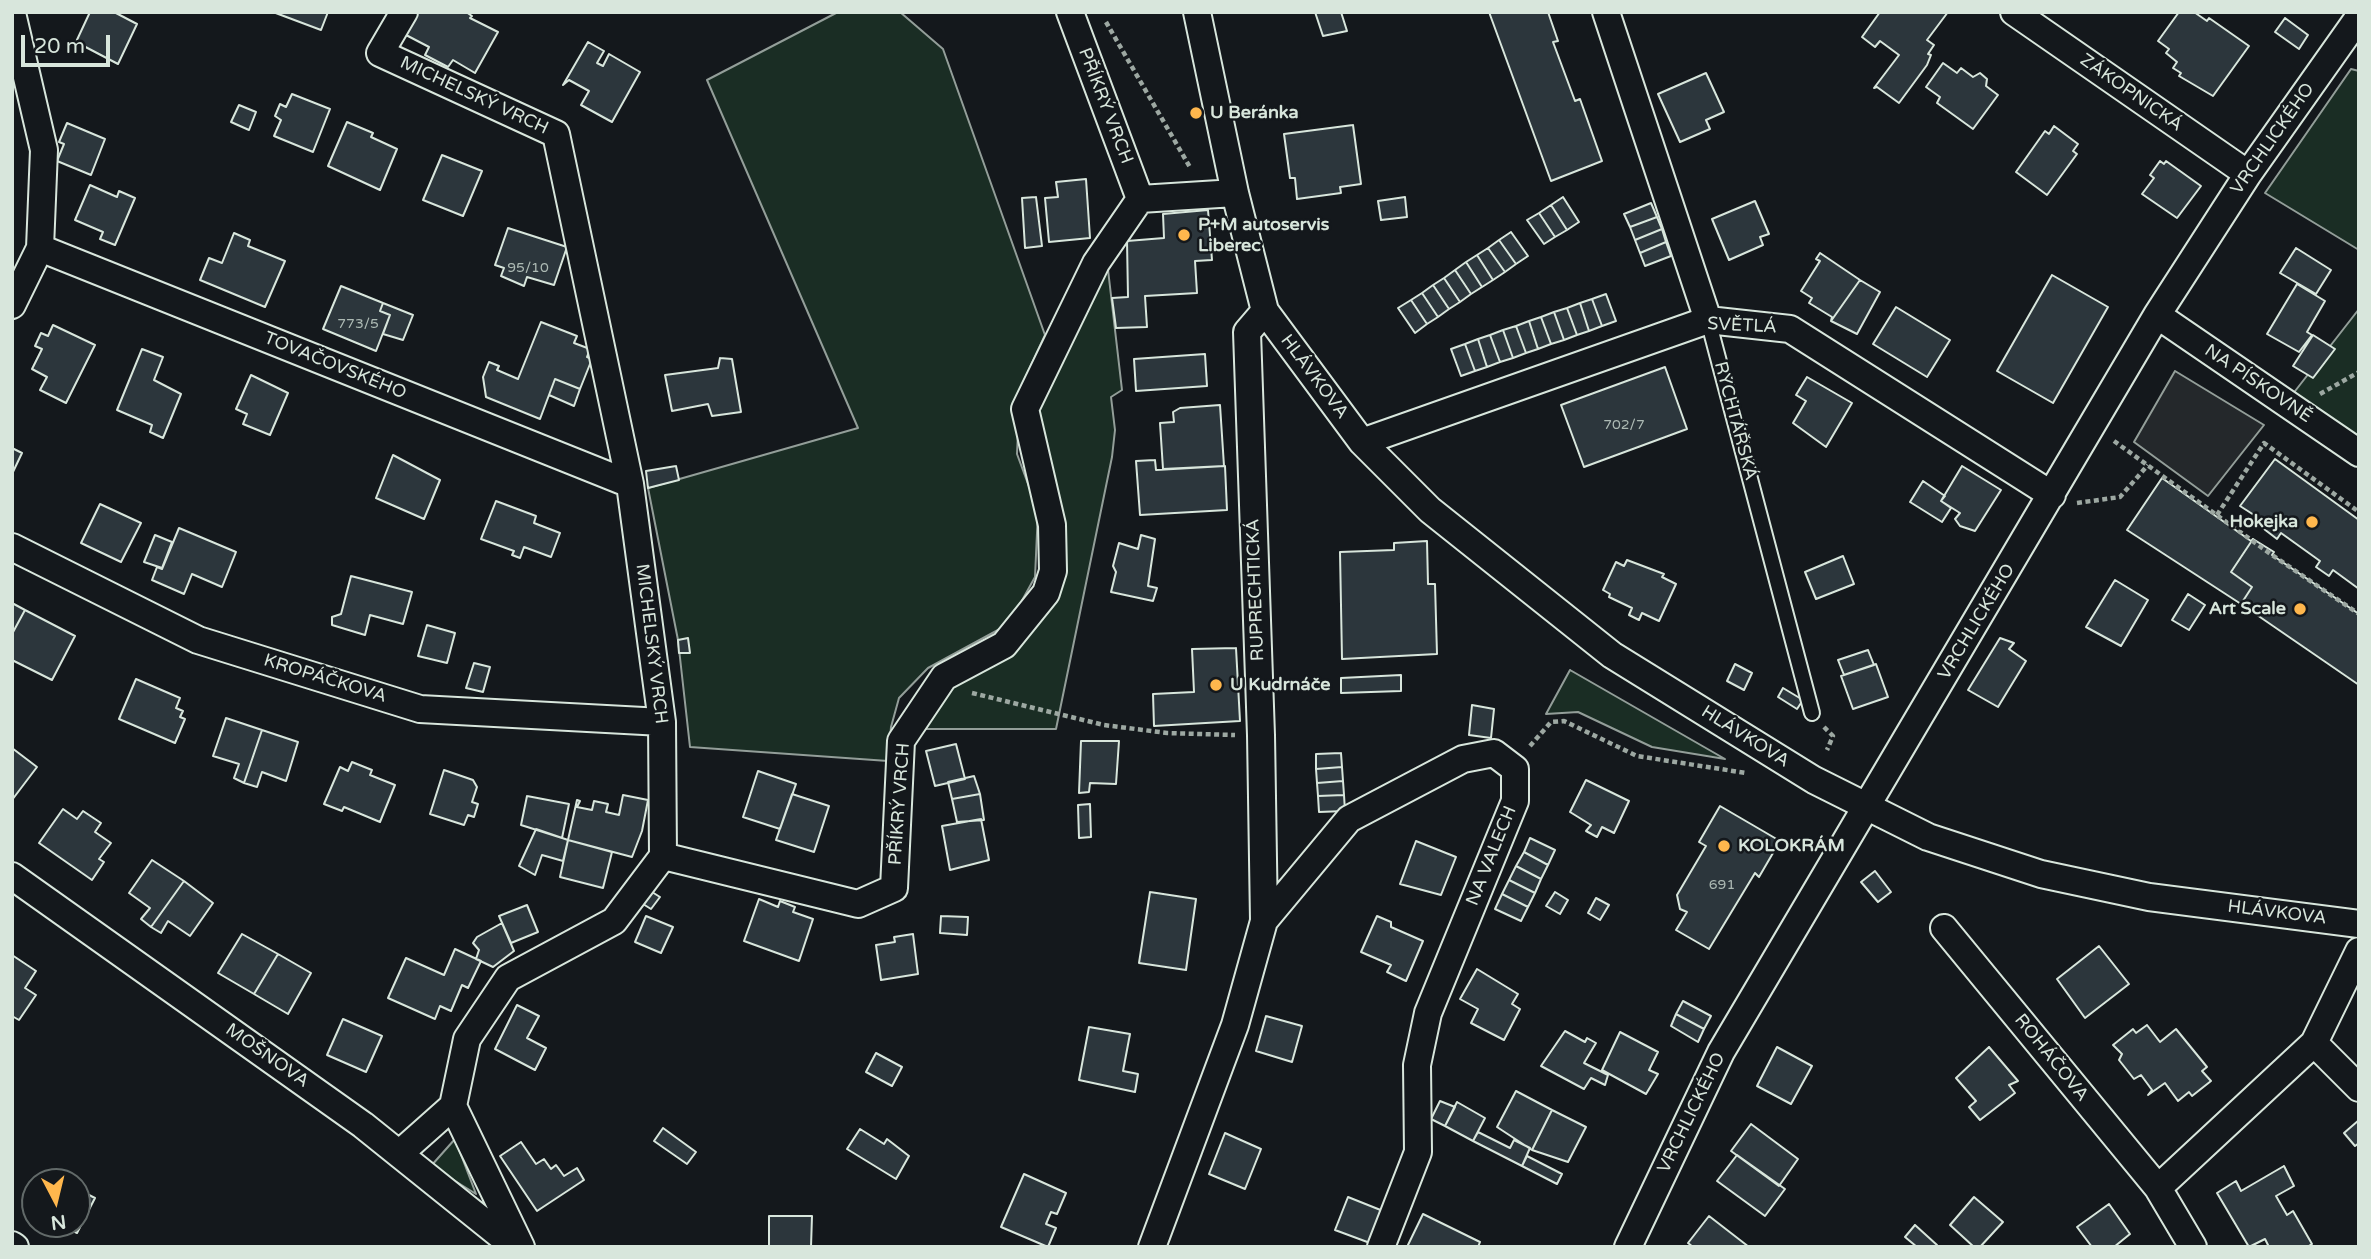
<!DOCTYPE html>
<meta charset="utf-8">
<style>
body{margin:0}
#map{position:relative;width:2371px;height:1259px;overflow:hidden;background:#14181c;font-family:"Varela Round",sans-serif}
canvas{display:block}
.frame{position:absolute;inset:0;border:14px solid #d8e6dc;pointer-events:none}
.north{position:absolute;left:21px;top:1168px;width:70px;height:70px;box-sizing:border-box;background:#14181c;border:2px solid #626a69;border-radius:50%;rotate:173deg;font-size:19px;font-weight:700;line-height:28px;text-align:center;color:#d8e6dc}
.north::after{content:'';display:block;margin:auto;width:24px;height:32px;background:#ffb74d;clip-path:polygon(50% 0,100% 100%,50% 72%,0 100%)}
.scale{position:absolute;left:21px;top:35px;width:89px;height:32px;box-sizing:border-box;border:4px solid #d8e6dc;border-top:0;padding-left:9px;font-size:21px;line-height:24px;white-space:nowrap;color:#d8e6dc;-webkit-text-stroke:5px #14181c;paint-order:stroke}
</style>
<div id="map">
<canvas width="2371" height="1259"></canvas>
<div class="frame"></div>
<div class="north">N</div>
<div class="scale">20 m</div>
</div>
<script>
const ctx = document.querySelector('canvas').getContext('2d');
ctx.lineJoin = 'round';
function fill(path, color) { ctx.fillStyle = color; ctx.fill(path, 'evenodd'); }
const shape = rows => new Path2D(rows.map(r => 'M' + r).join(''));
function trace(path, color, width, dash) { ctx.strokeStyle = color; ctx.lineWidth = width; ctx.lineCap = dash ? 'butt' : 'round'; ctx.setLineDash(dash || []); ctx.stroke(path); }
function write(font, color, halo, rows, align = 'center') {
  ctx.font = font + ' "Varela Round",sans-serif'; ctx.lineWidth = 5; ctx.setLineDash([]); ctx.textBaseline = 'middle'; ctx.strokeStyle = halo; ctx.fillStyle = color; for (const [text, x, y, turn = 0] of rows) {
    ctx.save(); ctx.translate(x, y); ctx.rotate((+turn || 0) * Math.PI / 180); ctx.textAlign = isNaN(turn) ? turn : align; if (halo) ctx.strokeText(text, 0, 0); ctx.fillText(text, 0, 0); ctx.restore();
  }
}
const green = shape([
 [838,12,900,12,943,49,1045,335,1020,389,1017,454,1038,511,1035,577,1009,624,928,668,899,698,891,727,888,761,690,747,678,640,648,488,858,428,707,80,838,12],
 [2351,69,2359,71,2359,250,2265,193,2351,69],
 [1107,261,1122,390,1111,397,1115,430,1112,457,1056,729,920,729,936,700,1048,599,1036,429,1040,393,1107,261],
 [2359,309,2359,440,2292,395,2359,309],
 [1570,670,1725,759,1652,747,1578,712,1546,714,1570,670],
 [455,1139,476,1194,431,1166,455,1139]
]);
const parking = shape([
 [2175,371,2264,425,2208,496,2134,442,2175,371]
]);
const building = shape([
 [90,12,114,12,137,24,118,64,76,42,90,12],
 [273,12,328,12,321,30,273,12],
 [418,12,466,12,472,16,470,18,498,32,475,73,453,60,448,67,425,55,429,47,406,35,418,12],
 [1315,12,1341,12,1347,31,1323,36,1315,12],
 [1489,12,1548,12,1558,41,1553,42,1575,101,1580,99,1602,161,1551,181,1489,12],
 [1880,12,1948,12,1927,40,1934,45,1928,54,1931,55,1927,65,1899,103,1877,87,1874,88,1899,55,1880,41,1875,47,1862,37,1880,12],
 [2179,12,2194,12,2207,21,2209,18,2249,46,2213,96,2179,76,2181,73,2173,68,2177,62,2166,53,2169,49,2158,41,2179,12],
 [2285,18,2308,35,2299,49,2275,32,2285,18],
 [588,42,604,51,597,63,603,66,609,54,640,72,612,122,581,105,589,91,569,80,563,85,588,42],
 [1943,63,1957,73,1961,68,1973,77,1980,73,1987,79,1986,86,1998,95,1973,129,1937,103,1940,97,1926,87,1943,63],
 [1706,73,1724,112,1706,120,1710,129,1680,142,1658,94,1706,73],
 [292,94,330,109,313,152,274,136,281,120,275,116,280,104,286,107,292,94],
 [239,105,256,112,249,130,231,122,239,105],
 [347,122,373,133,371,137,397,149,380,190,328,166,347,122],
 [67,123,105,139,91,175,57,161,64,144,59,142,67,123],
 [1353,125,1361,184,1340,187,1341,193,1297,199,1295,178,1290,178,1284,134,1353,125],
 [2054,126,2078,144,2073,151,2077,154,2047,195,2016,172,2045,131,2049,134,2054,126],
 [442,155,482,171,463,216,423,200,442,155],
 [2160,161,2164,164,2166,161,2201,186,2177,218,2142,194,2154,178,2150,175,2160,161],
 [1086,179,1090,238,1049,242,1045,198,1058,197,1056,182,1086,179],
 [90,185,117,197,119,191,135,198,115,245,100,239,103,232,75,220,90,185],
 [1036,197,1042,246,1025,248,1022,198,1036,197],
 [1405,197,1407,217,1381,220,1378,201,1405,197],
 [1563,197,1579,222,1567,230,1551,205,1563,197],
 [1755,201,1769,234,1760,237,1763,245,1729,260,1712,219,1755,201],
 [1651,203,1657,217,1630,227,1624,214,1651,203],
 [1551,205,1567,230,1555,237,1539,213,1551,205],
 [1208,210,1212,260,1195,261,1197,293,1145,296,1147,327,1116,328,1112,298,1128,297,1127,241,1164,238,1163,214,1208,210],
 [1539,213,1555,237,1544,244,1527,220,1539,213],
 [1657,217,1662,229,1635,240,1630,227,1657,217],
 [508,228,567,247,554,285,527,277,524,286,501,276,504,268,495,265,508,228],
 [1662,229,1666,242,1640,253,1635,240,1662,229],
 [1511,232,1528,256,1516,264,1499,240,1511,232],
 [234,233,250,240,248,246,285,261,265,307,200,280,209,258,222,263,234,233],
 [1499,240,1516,264,1505,272,1488,248,1499,240],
 [1666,242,1671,256,1645,266,1640,253,1666,242],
 [1488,248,1505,272,1493,280,1477,255,1488,248],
 [2296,248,2331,270,2316,294,2280,273,2296,248],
 [1820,253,1860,280,1831,321,1832,317,1809,303,1812,298,1801,291,1820,261,1816,259,1820,253],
 [1477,255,1493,280,1482,287,1466,262,1477,255],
 [1466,262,1482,287,1471,294,1455,270,1466,262],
 [1455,270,1471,294,1460,302,1444,278,1455,270],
 [2052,275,2108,307,2053,403,1997,371,2052,275],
 [1444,278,1460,302,1449,309,1433,285,1444,278],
 [1860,280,1880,292,1857,334,1831,321,1860,280],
 [2297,284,2325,301,2307,332,2312,335,2299,352,2267,334,2297,284],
 [1433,285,1449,309,1438,317,1422,293,1433,285],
 [341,286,383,303,380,311,390,315,376,351,323,329,341,286],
 [1422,293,1438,317,1427,324,1411,300,1422,293],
 [1606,294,1616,321,1602,326,1592,299,1606,294],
 [1592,299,1602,326,1589,331,1580,303,1592,299],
 [1411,300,1427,324,1415,333,1398,308,1411,300],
 [383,303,413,315,403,340,383,334,390,315,380,311,383,303],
 [1580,303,1589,331,1577,335,1567,308,1580,303],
 [1896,307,1950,340,1927,377,1873,344,1896,307],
 [1567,308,1577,335,1564,340,1554,312,1567,308],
 [1554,312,1564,340,1551,344,1541,317,1554,312],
 [1541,317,1551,344,1538,349,1529,321,1541,317],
 [1529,321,1538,349,1526,353,1516,326,1529,321],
 [541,322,577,336,574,343,590,349,587,357,592,359,580,389,555,379,540,419,486,397,483,377,489,362,499,366,497,370,518,379,541,322],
 [53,325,95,345,66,403,40,390,47,377,32,369,42,349,35,346,41,333,48,336,53,325],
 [1516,326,1526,353,1513,358,1503,330,1516,326],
 [1503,330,1513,358,1500,362,1490,335,1503,330],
 [1490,335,1500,362,1487,367,1478,339,1490,335],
 [2313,335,2335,349,2313,378,2293,366,2313,335],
 [1478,339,1487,367,1475,371,1465,344,1478,339],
 [1465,344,1475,371,1461,376,1451,349,1465,344],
 [142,349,163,357,154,380,181,394,163,438,150,432,152,425,117,410,142,349],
 [1205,354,1207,386,1136,391,1134,359,1205,354],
 [720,358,732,359,741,412,712,416,708,404,672,411,665,375,718,368,720,358],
 [1665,367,1687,429,1584,467,1561,405,1665,367],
 [251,375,288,393,270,435,243,424,247,414,236,409,251,375],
 [1807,377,1852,403,1826,447,1793,423,1806,401,1796,395,1807,377],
 [555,379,580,389,574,406,549,395,555,379],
 [1220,405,1224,466,1163,469,1160,423,1174,422,1173,412,1180,408,1220,405],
 [12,448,22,453,12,474,12,448],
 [393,455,440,480,424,519,376,498,393,455],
 [2275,459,2359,520,2359,589,2333,570,2329,576,2316,567,2320,561,2281,533,2277,539,2264,529,2268,524,2240,506,2275,459],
 [1155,460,1156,470,1225,466,1227,510,1140,515,1136,461,1155,460],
 [676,466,679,480,648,488,646,471,676,466],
 [1962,466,2001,490,1975,531,1960,526,1955,519,1960,513,1941,501,1962,466],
 [2162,478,2251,541,2253,539,2231,572,2252,587,2241,604,2127,530,2162,478],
 [1923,481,1945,496,1941,501,1951,508,1942,522,1910,502,1923,481],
 [496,501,536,516,534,523,560,533,551,557,524,547,520,558,512,555,514,551,481,539,496,501],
 [100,504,141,523,121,562,81,543,100,504],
 [179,528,236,552,222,587,192,574,184,594,152,580,157,567,162,569,179,528],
 [155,535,172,542,162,568,144,562,155,535],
 [1141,535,1155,539,1148,586,1157,588,1153,601,1111,592,1116,572,1113,566,1119,543,1138,549,1141,535],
 [2253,539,2274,552,2272,555,2359,614,2359,685,2241,604,2252,587,2231,572,2253,539],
 [1427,541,1428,584,1435,584,1437,654,1342,659,1340,552,1394,550,1394,543,1427,541],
 [1843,556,1854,584,1816,599,1805,572,1843,556],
 [1627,560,1664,574,1662,577,1676,584,1659,621,1642,613,1639,620,1629,615,1632,608,1609,597,1610,594,1603,590,1616,562,1624,566,1627,560],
 [351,576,412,592,403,624,370,615,365,635,332,625,332,617,341,614,351,576],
 [2115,580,2148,600,2121,646,2086,627,2115,580],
 [2188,594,2205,605,2189,630,2172,620,2188,594],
 [12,603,25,610,12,634,12,603],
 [25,610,75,636,52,680,12,660,12,634,25,610],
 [427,625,455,633,447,663,418,656,427,625],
 [688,638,690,653,679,653,678,640,688,638],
 [2000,638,2014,643,2009,649,2026,661,1998,707,1968,690,2000,638],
 [1236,648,1240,721,1154,726,1153,694,1194,692,1192,649,1236,648],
 [1868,650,1874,665,1844,675,1838,660,1868,650],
 [474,663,490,667,483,692,466,688,474,663],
 [1735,664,1752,673,1744,690,1727,681,1735,664],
 [1876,664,1888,697,1853,709,1841,676,1876,664],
 [1401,675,1401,691,1341,693,1341,678,1401,675],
 [136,679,180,698,176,708,183,711,180,717,185,719,175,743,119,719,136,679],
 [1783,688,1803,700,1797,709,1778,697,1783,688],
 [1472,705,1494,709,1491,738,1469,735,1472,705],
 [226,718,262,730,244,783,234,778,239,764,213,756,226,718],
 [262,730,298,742,286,781,262,772,257,787,244,783,262,730],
 [1081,741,1119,741,1116,784,1090,783,1089,792,1079,793,1081,741],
 [956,744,965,779,935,786,926,751,956,744],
 [12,748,37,767,12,800,12,748],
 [1341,753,1342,767,1316,769,1316,754,1341,753],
 [352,762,372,770,370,775,395,785,380,822,344,807,342,811,324,804,340,767,348,771,352,762],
 [1342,767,1343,781,1317,783,1316,769,1342,767],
 [444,770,473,780,477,787,472,802,478,804,474,817,468,815,464,825,430,814,444,770],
 [758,771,796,784,780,829,743,817,758,771],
 [974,776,980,794,952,799,948,782,974,776],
 [1586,780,1629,801,1614,833,1602,827,1597,837,1586,831,1591,825,1570,812,1586,780],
 [1343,781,1344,795,1318,796,1317,783,1343,781],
 [792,794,829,806,814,852,776,840,792,794],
 [980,794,984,820,957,822,952,799,980,794],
 [623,795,648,800,642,831,632,857,568,840,577,800,580,801,577,807,592,810,594,801,608,804,606,812,619,815,623,795],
 [1344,795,1345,811,1319,812,1318,796,1344,795],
 [527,796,569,804,562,838,521,825,527,796],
 [1090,804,1091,837,1079,838,1078,805,1090,804],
 [1720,806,1780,841,1759,877,1755,873,1709,949,1676,930,1687,912,1680,909,1677,895,1706,846,1699,842,1720,806],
 [63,809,77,819,83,811,101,823,95,832,111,843,99,859,104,862,92,880,39,843,63,809],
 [981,819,989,860,950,870,942,826,981,819],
 [536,829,568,840,563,861,542,855,535,875,519,866,536,829],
 [1530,838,1555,850,1548,865,1524,852,1530,838],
 [568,840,612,852,603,888,560,877,568,840],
 [1416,841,1456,857,1441,895,1400,884,1416,841],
 [1524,852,1548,865,1541,879,1516,866,1524,852],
 [152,860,184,881,151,927,141,919,150,908,129,893,152,860],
 [1516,866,1541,879,1535,893,1509,880,1516,866],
 [1875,871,1891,892,1878,902,1861,882,1875,871],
 [1509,880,1535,893,1528,907,1502,894,1509,880],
 [184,881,213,903,190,936,168,921,161,933,151,927,184,881],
 [652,892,660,897,651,909,643,904,652,892],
 [1150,892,1196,899,1186,970,1139,963,1150,892],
 [1555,892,1568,900,1560,914,1546,906,1555,892],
 [1502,894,1528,907,1521,921,1495,909,1502,894],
 [1596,898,1609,905,1600,920,1588,913,1596,898],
 [759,899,778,907,780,901,795,907,793,912,813,919,799,961,744,941,759,899],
 [527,905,538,932,511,943,499,916,527,905],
 [646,916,673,927,661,953,635,942,646,916],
 [941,916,968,917,967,935,940,933,941,916],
 [1377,916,1391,922,1391,927,1423,941,1406,981,1387,972,1391,965,1361,952,1377,916],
 [502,923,514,951,493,967,476,959,479,950,473,943,477,937,502,923],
 [242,934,278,954,254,994,218,973,242,934],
 [913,934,918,974,881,980,876,945,895,942,894,937,913,934],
 [2099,946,2129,984,2085,1018,2057,979,2099,946],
 [455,949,481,961,468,988,462,985,451,1011,440,1006,435,1019,388,998,406,958,444,975,455,949],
 [278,954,311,973,288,1014,254,994,278,954],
 [12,955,36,971,25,988,36,995,19,1020,12,1016,12,955],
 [1477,969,1518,994,1512,1004,1520,1009,1504,1040,1471,1023,1478,1009,1460,999,1477,969],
 [1683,1001,1711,1016,1704,1029,1676,1014,1683,1001],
 [517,1005,539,1016,527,1038,546,1048,535,1070,495,1049,517,1005],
 [1676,1014,1704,1029,1698,1042,1671,1026,1676,1014],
 [1266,1016,1302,1026,1292,1062,1256,1051,1266,1016],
 [343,1019,382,1036,366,1072,327,1055,343,1019],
 [2147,1025,2160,1042,2176,1029,2207,1067,2202,1071,2211,1081,2192,1096,2189,1092,2178,1101,2165,1083,2148,1095,2152,1090,2141,1075,2134,1079,2119,1060,2122,1054,2113,1045,2133,1029,2136,1033,2147,1025],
 [1089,1027,1130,1034,1123,1071,1138,1074,1135,1092,1079,1080,1089,1027],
 [1565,1031,1585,1042,1587,1038,1596,1043,1584,1063,1608,1075,1605,1085,1591,1078,1584,1089,1541,1066,1565,1031],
 [1620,1032,1658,1052,1649,1070,1658,1074,1646,1094,1602,1070,1620,1032],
 [1777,1047,1812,1066,1791,1104,1757,1086,1777,1047],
 [1989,1047,2018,1081,2009,1085,2015,1093,1980,1120,1969,1107,1976,1101,1956,1078,1989,1047],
 [876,1053,902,1067,892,1086,866,1072,876,1053],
 [1516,1091,1552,1110,1532,1150,1497,1127,1516,1091],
 [1440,1101,1455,1107,1445,1126,1431,1119,1440,1101],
 [1457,1102,1485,1118,1473,1141,1445,1126,1457,1102],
 [1552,1110,1586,1127,1568,1162,1532,1150,1552,1110],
 [2359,1120,2359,1143,2355,1146,2344,1133,2359,1120],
 [1751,1124,1798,1159,1779,1186,1731,1151,1751,1124],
 [663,1128,696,1152,687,1164,654,1141,663,1128],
 [860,1129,884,1144,887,1139,909,1156,896,1179,847,1149,860,1129],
 [1478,1132,1510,1148,1514,1140,1530,1148,1522,1166,1473,1141,1478,1132],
 [1225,1133,1261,1149,1245,1189,1209,1174,1225,1133],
 [521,1142,536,1164,544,1159,551,1169,556,1165,564,1176,577,1168,584,1180,537,1211,500,1156,521,1142],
 [1737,1155,1785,1189,1765,1216,1717,1181,1737,1155],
 [1527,1156,1562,1174,1557,1184,1522,1166,1527,1156],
 [2284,1166,2294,1186,2276,1196,2287,1215,2293,1211,2312,1244,2307,1247,2269,1247,2265,1239,2249,1247,2217,1193,2236,1181,2241,1191,2284,1166],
 [1024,1174,1066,1193,1057,1214,1051,1212,1046,1224,1056,1228,1048,1247,1001,1227,1024,1174],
 [77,1189,95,1198,77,1233,65,1227,62,1232,51,1226,77,1224,77,1189],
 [1348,1197,1383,1211,1370,1243,1335,1230,1348,1197],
 [1974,1197,2003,1222,1980,1247,1974,1247,1950,1225,1974,1197],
 [2109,1204,2130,1234,2114,1247,2092,1247,2077,1227,2109,1204],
 [1423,1214,1480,1242,1478,1247,1407,1247,1423,1214],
 [769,1216,812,1216,811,1247,769,1247,769,1216],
 [1709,1216,1749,1247,1693,1247,1688,1243,1709,1216],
 [1915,1225,1937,1245,1935,1247,1917,1247,1905,1237,1915,1225]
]);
const path = shape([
 [1106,22,1191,169],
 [2320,394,2359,372],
 [2114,441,2272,555,2359,614],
 [2077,503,2120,497,2148,465],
 [2217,515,2264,443,2359,512],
 [972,693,1104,725,1167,733,1235,735],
 [1824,727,1833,736,1827,750],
 [1530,746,1551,722,1564,721,1637,756,1746,773]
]);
const service = shape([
 [1708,320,1812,713]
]);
const minor = shape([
 [404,12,380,53,556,134,630,484,662,722,663,856,614,921,508,978,467,1039,453,1106,521,1247],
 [1070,12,1140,199,1235,193],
 [1197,12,1235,193,1265,311,1362,442,1430,510,1612,655,1814,780,1928,837,2041,874,2149,897,2359,924],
 [1606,12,1708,320],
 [2014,12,2248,174],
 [12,13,44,150,40,248,12,305],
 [40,248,630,484],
 [2157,315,2359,453],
 [1362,442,1708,320,1790,329,2052,495],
 [12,547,198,640,420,709,662,722],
 [663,856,858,904,894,888,901,741,944,677,1004,645,1046,593,1053,571,1052,525,1025,409,1096,263,1140,199],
 [12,876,363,1125,515,1247],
 [1264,921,1349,819,1463,759,1494,753,1515,769,1515,801,1428,1013,1417,1065,1418,1152,1381,1247],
 [1944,928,2158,1188,2193,1247],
 [2359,951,2314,1043,2359,1088],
 [399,1154,453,1106],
 [2158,1188,2314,1043],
 [12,1245,15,1247],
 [1152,1247,1235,1025,1264,921,1261,735,1247,332,1265,311],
 [1628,1247,1721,1052,2157,315,2248,174,2359,17]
]);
const markers = [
 [1196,113,7,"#ffb74d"],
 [1184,235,7,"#ffb74d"],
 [2312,522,7,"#ffb74d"],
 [2300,609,7,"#ffb74d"],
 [1216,685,7,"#ffb74d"],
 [1724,846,7,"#ffb74d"]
];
const numberNames = [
 ["95/10",528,268],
 ["773/5",358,324],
 ["702/7",1624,425],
 ["691",1722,885]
];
const streetNames = [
 ["ZÁKOPNICKÁ",2131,93,35],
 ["MICHELSKÝ VRCH",474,96,25],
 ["PŘÍKRÝ VRCH",1105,106,69],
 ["VRCHLICKÉHO",2273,139,-55],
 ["SVĚTLÁ",1742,326,3],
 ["TOVAČOVSKÉHO",335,366,22],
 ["HLÁVKOVA",1314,377,53],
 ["NA PÍSKOVNĚ",2258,384,34],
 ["RYCHTÁŘSKÁ",1735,421,75],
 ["RUPRECHTICKÁ",1256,590,-92],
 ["VRCHLICKÉHO",1977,622,-59],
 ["MICHELSKÝ VRCH",651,644,83],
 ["KROPÁČKOVA",325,679,17],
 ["HLÁVKOVA",1745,737,32],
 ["PŘÍKRÝ VRCH",900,804,-86],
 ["NA VALECH",1492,856,-68],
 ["HLÁVKOVA",2277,913,7],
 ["MOŠNOVA",267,1056,35],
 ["ROHÁČOVA",2051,1058,51],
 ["VRCHLICKÉHO",1692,1113,-64]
];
const poiNames = [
 ["U Beránka",1210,113],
 ["P+M autoservis",1198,225],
 ["Liberec",1198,246],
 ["Hokejka",2298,522,"right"],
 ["Art Scale",2286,609,"right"],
 ["U Kudrnáče",1230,685],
 ["KOLOKRÁM",1738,846]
];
fill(green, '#1a2d24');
trace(green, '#939e99', 2);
fill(parking, '#24282b');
trace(parking, '#939e99', 2);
fill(building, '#2c363c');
trace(building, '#d8e6dc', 2);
trace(service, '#d8e6dc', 18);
trace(minor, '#d8e6dc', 30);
trace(path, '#9da8a2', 4.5, [5, 3.5]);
trace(service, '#14181c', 14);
trace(minor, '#14181c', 26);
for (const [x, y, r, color] of markers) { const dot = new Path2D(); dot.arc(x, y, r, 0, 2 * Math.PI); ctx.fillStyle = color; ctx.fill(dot); trace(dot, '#14181c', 2.5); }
write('14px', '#adbab4', null, numberNames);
write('18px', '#d8e6dc', '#14181c', streetNames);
write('bold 18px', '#d8e6dc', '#14181c', poiNames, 'left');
</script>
